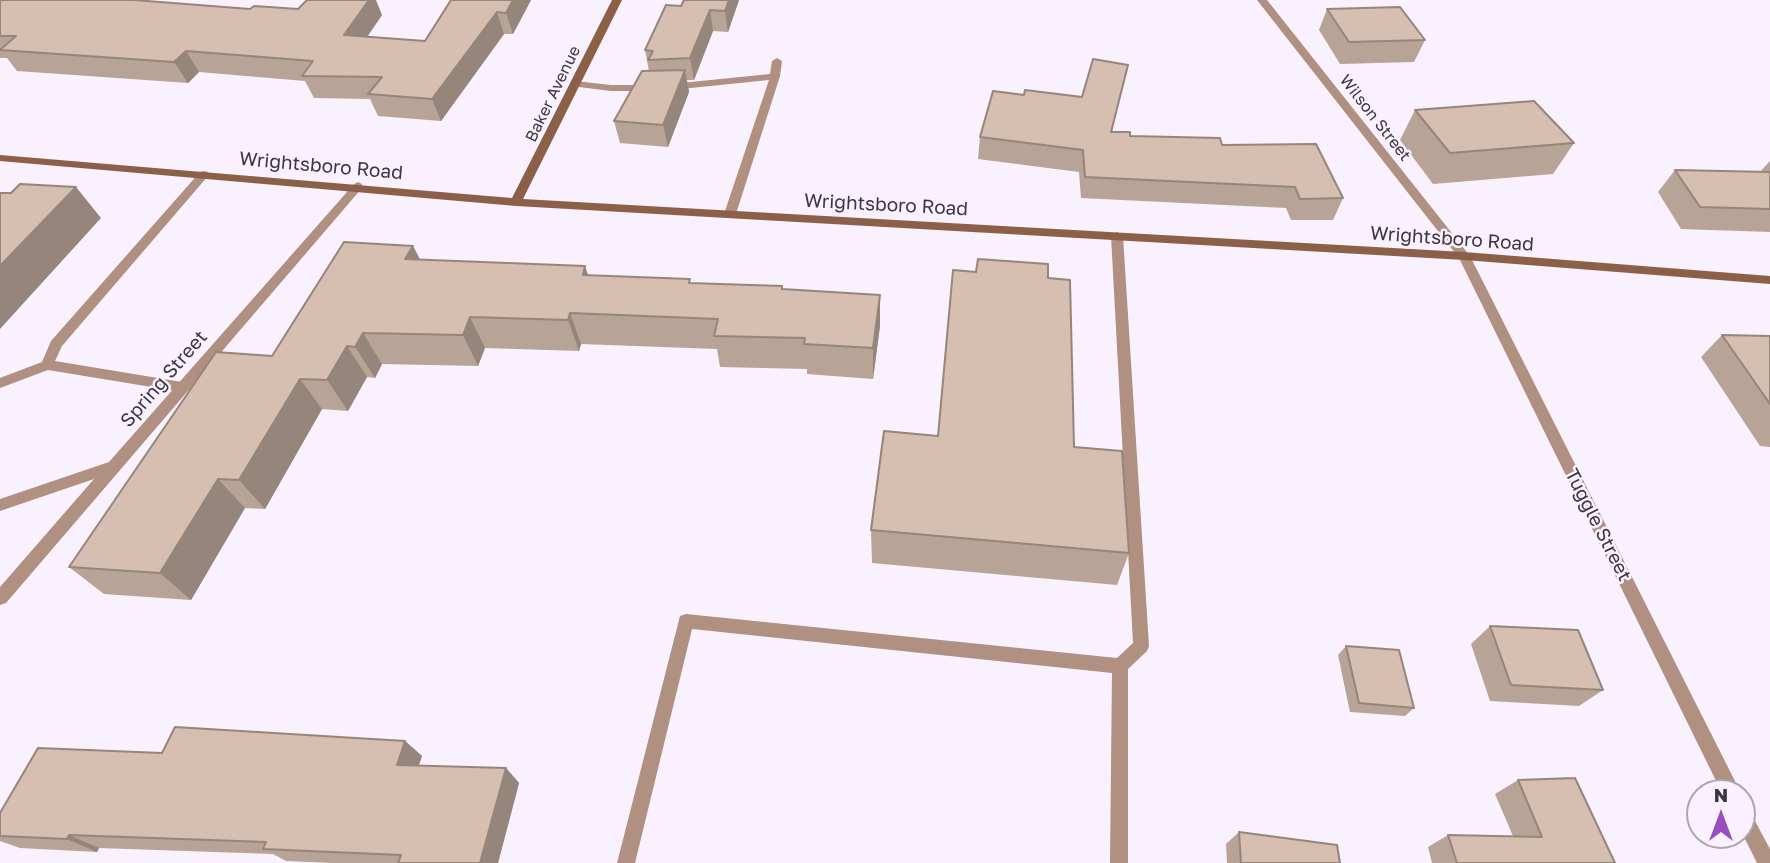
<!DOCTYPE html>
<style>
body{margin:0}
#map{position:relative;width:1770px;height:863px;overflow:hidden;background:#f9f1fe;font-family:"Golos Text",sans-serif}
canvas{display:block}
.north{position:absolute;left:1686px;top:779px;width:70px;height:70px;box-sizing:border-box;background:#f9f1fe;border:2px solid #ada6b2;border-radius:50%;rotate:0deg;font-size:19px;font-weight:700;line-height:28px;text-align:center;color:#3b363f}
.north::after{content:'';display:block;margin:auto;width:24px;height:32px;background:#984ec0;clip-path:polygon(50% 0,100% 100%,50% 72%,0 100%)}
</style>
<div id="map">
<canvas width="1770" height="863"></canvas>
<div class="north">N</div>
</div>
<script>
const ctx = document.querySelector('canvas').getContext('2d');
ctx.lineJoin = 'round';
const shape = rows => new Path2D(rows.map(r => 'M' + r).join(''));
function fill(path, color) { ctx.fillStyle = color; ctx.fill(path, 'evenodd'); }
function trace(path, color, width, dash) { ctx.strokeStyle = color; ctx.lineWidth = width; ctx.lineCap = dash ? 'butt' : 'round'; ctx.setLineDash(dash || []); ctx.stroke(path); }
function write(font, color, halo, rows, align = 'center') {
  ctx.font = font + ' "Golos Text",sans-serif'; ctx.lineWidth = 5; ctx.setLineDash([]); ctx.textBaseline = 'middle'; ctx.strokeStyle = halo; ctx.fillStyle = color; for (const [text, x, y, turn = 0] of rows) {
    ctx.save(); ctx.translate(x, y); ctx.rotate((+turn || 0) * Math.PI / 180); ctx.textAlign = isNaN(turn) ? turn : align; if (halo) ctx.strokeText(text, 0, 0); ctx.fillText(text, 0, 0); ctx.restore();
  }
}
const lane = shape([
 [777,58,782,61,780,76,736,214,730,218,726,217,724,214,769,80,671,90,666,87,671,84,770,74,772,61,777,58],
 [575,81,611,85,651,85,656,88,651,91,611,91,571,86,570,84,575,81],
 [204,171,208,172,208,176,62,346,55,361,182,382,187,383,189,387,187,391,182,392,48,370,0,388,0,378,42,362,51,341,200,172,204,171],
 [1117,232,1123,236,1149,646,1147,651,1128,669,1128,863,1110,863,1112,673,692,629,635,863,617,863,680,616,686,614,1117,658,1133,643,1111,236,1117,232]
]);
const street = shape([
 [1257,0,1267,0,1470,256,1741,793,1722,793,1459,258,1257,0],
 [358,182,362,184,362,188,6,603,0,605,0,587,94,479,0,511,0,499,109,462,354,184,358,182],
 [1742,805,1748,808,1770,849,1770,863,1757,863,1742,833,1742,805]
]);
const secondary = shape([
 [612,0,622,0,523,199,1464,252,1770,276,1770,284,1464,260,516,206,0,161,0,155,512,198,612,0]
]);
const wall = shape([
 [0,0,382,15,367,37,425,41,451,0,531,0,513,34,504,34,441,121,378,116,370,99,314,98,305,81,199,72,188,83,17,71,7,58,0,58],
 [684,0,739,0,728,32,713,31,694,80,687,80,689,92,668,147,620,143,614,121,649,71,645,50,681,6],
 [1327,9,1425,40,1414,62,1340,64,1319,30],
 [1123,86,1112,132,1130,136,1222,145,1343,198,1333,220,1291,220,1286,208,1081,198,1079,172,978,159,980,137,1024,95,1082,97],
 [1415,110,1574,143,1553,174,1433,184,1400,140],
 [1770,161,1770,232,1681,229,1658,192,1675,170,1760,172],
 [413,246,420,260,588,275,691,283,783,289,880,326,873,379,807,374,807,369,720,367,717,349,581,344,579,351,485,348,478,366,382,364,375,378,367,377,348,411,322,409,265,509,245,508,191,600,104,594,69,567,272,356],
 [1048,278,1074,447,1129,553,1117,585,872,563,871,530],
 [1722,335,1770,336,1770,447,1760,446,1701,357],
 [1490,626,1603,690,1579,706,1490,701,1471,644],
 [1346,646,1414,708,1405,716,1350,712,1338,655],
 [405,741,422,756,418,766,506,768,519,783,498,863,333,863,286,861,273,854,99,848,97,852,20,848,0,841,0,813,162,753],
 [1518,780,1615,863,1432,863,1428,847,1448,835,1513,836,1495,794],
 [1239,832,1340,863,1227,863,1226,844]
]);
const shadedWall = shape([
 [369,0,376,0,382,15,354,56,344,35],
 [513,0,531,0,513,34,506,13],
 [729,0,739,0,728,32,725,11],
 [710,10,713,31,694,80,690,58],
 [497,12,504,34,441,121,432,99],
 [186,51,199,72,188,83,174,62],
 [685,70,689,92,668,147,663,125],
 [76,187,101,218,0,329,0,266],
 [413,246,429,277,405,259],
 [585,266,596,298,583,275],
 [880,295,880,326,873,379,873,348],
 [570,313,581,344,579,351,568,320],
 [470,317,485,348,478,366,463,335],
 [363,333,382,364,375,378,355,347],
 [347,346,367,377,348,411,327,380],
 [300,379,322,409,265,509,239,480],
 [218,479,245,508,191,600,160,573],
 [405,741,422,756,414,780,397,765],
 [506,768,519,783,498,863,480,863],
 [69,835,99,848,97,852,67,839]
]);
const building = shape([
 [0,0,134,0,250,9,254,6,298,9,307,0,369,0,344,35,425,41,451,0,513,0,506,13,497,12,432,99,368,94,382,77,302,76,313,61,186,51,174,62,0,50,16,36,0,36,0,0],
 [684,0,729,0,725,11,710,10,690,58,648,60,653,51,645,50,666,5,681,6,684,0],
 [1400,7,1425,40,1349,42,1327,9,1400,7],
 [1093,59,1128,65,1111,132,1130,132,1130,136,1220,138,1222,145,1316,144,1343,198,1300,199,1295,187,1085,177,1083,150,980,137,993,91,1024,95,1025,90,1082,97,1093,59],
 [685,70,663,125,614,121,642,71,685,70],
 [1534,101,1574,143,1450,153,1415,110,1534,101],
 [1675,170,1770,172,1770,209,1700,207,1675,170],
 [20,184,76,187,0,266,0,193,11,193,20,184],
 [344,242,413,246,405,259,585,266,583,275,690,279,689,283,782,286,782,289,880,295,873,348,804,344,805,338,714,336,718,319,570,313,568,320,470,317,463,335,363,333,355,347,347,346,327,380,300,379,239,480,218,479,160,573,69,567,216,352,272,356,344,242],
 [978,259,1048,264,1048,278,1070,280,1074,447,1122,451,1129,553,871,530,884,431,938,436,953,270,976,272,978,259],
 [1722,335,1770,336,1770,404,1722,335],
 [1490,626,1578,630,1603,690,1511,685,1490,626],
 [1346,646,1399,650,1414,708,1359,703,1346,646],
 [175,727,405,741,397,765,506,768,480,863,398,863,401,855,263,849,266,842,69,835,67,839,0,836,0,813,38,748,162,753,175,727],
 [1575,778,1615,863,1457,863,1448,835,1542,837,1518,780,1575,778],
 [1239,832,1337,845,1340,863,1241,863,1239,832]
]);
const farStreetnames = [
 ["Baker Avenue",553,94,-64],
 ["Wilson Street",1375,118,52]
];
const streetNames = [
 ["Wrightsboro Road",321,166,5],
 ["Wrightsboro Road",886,205,3],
 ["Wrightsboro Road",1452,239,4],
 ["Spring Street",164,379,-49],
 ["Tuggle Street",1598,525,63]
];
fill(lane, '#b09080');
fill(street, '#b09080');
fill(secondary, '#8c6048');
fill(wall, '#b8a397');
fill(shadedWall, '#96857b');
fill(building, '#d6beb0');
trace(building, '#96857b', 2);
write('16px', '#3b363f', '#f9f1fe', farStreetnames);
write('19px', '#3b363f', '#f9f1fe', streetNames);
</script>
